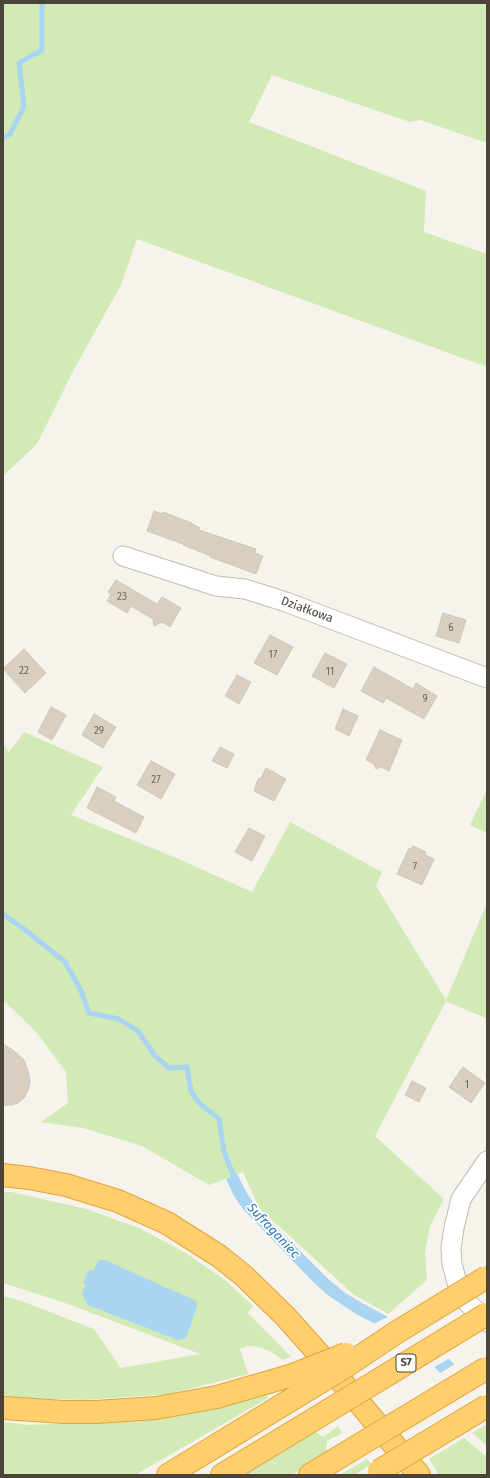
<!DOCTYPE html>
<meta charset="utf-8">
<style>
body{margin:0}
#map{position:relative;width:490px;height:1478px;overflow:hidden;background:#f6f3ec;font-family:"Fira Sans",sans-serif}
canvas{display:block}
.frame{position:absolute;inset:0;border:4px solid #4b4439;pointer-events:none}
</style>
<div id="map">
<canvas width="490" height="1478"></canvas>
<div class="frame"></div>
</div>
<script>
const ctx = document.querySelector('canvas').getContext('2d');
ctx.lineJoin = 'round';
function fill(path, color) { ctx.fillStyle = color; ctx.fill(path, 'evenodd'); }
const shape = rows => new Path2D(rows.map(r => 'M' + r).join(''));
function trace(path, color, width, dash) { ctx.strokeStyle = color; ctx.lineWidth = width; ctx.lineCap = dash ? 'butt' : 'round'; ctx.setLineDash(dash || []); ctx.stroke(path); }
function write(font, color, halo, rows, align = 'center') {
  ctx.font = font + ' "Fira Sans",sans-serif'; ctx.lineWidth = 3.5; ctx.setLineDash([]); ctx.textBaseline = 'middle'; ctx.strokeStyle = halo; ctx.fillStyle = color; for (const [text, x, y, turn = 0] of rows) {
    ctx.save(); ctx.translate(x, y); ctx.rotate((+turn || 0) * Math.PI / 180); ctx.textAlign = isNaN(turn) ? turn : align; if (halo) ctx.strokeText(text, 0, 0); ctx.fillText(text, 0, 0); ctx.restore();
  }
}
const green = shape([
 [3,3,487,3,487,143,420,120,410,122,272,75,249,122,426,191,424,232,487,254,487,367,137,239,120,287,73,371,37,444,3,476],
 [24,732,103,767,71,815,179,859,252,892,290,822,382,872,376,886,446,1000,487,903,487,1019,446,1001,375,1136,444,1199,430,1226,425,1253,427,1280,388,1314,353,1294,259,1208,243,1172,209,1185,142,1146,83,1128,41,1122,68,1103,66,1072,37,1033,3,1000,3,743,9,752],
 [487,789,487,833,470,825],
 [3,1192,12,1192,86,1209,139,1228,186,1253,225,1280,253,1306,248,1313,291,1357,283,1360,270,1351,259,1347,248,1346,240,1349,248,1374,169,1394,84,1400,3,1397,3,1296,19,1300,94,1329,121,1368,200,1354,65,1303,3,1283],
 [265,1392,268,1398,135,1475,3,1475,3,1422,28,1425,125,1421],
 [311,1394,315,1399,191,1475,179,1475],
 [487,1424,487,1446,472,1433],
 [338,1426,342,1433,327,1441,326,1454,292,1475,240,1475,314,1430,323,1437],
 [464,1438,487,1457,487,1475,439,1475,429,1459],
 [367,1459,372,1464,354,1475,340,1475]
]);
const water = shape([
 [237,1174,248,1195,258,1209,327,1278,345,1293,364,1304,429,1339,487,1397,487,1418,406,1340,356,1314,329,1296,315,1284,243,1209,234,1196,226,1179],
 [99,1260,105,1260,196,1301,197,1307,186,1338,178,1340,88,1305,83,1296,82,1293,86,1284,83,1283,89,1270,93,1271]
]);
const pier = shape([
 [390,1316,420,1330,430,1338,450,1358,433,1368,405,1342,371,1325],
 [456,1363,487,1394,487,1420,439,1374]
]);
const stream = shape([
 [3,138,10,134,24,106,19,63,42,50,42,3],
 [3,914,24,929,65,962,81,991,89,1013,119,1019,138,1031,155,1056,169,1068,187,1067,191,1091,199,1103,219,1119,224,1152,236,1182]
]);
const building = shape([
 [154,511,162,514,163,512,192,523,192,524,200,528,199,530,256,549,255,553,263,556,256,574,210,557,211,556,183,545,183,544,147,531,154,511],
 [116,580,157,604,162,597,181,608,170,627,162,622,154,626,153,619,131,606,127,613,107,601,111,594,108,592,116,580],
 [443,613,466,620,459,643,436,636,443,613],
 [270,635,293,647,277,675,254,663,270,635],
 [24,649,46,673,25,693,3,669,24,649],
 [325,653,347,664,334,688,312,676,325,653],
 [374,667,413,689,416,683,437,696,424,719,386,698,383,703,361,691,374,667],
 [237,675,251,682,239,704,225,696,237,675],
 [51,707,66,715,52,740,38,732,51,707],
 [343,709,358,716,349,736,335,729,343,709],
 [94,714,116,727,103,748,82,735,94,714],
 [380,730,402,740,389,771,381,767,376,769,374,764,366,760,380,730],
 [220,747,234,754,227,768,212,761,220,747],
 [151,761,175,774,161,799,137,785,151,761],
 [266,768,286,779,274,801,254,791,258,779,261,778,266,768],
 [97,787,116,797,114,801,144,817,136,833,87,808,97,787],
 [249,828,265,836,252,861,235,852,249,828],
 [413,846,426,852,425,855,434,859,422,885,397,874,409,848,411,849,413,846],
 [3,1044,13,1050,24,1060,29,1074,30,1082,28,1090,25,1097,18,1103,11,1105,3,1105,3,1044],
 [463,1067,485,1083,471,1103,449,1087,463,1067],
 [412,1081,426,1088,419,1102,405,1095,412,1081]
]);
const street = shape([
 [123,556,216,586,245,589,286,602,487,678],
 [487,1161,461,1199,454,1228,451,1248,452,1264,457,1282,465,1300,487,1322]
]);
const highway = shape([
 [3,1175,29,1178,66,1185,118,1201,167,1223,219,1256,244,1276,286,1317,318,1353,419,1475],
 [3,1408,64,1412,96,1412,156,1408,217,1397,293,1375],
 [168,1475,307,1390],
 [222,1475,326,1412],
 [310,1475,356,1447]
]);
const highwayBridge = shape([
 [293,1375,346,1354],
 [307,1390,340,1370,397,1332,487,1277],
 [326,1412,487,1314],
 [356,1447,487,1368],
 [379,1471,487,1406]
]);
const numberNames = [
 ["23",122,597],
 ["6",451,628],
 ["17",273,655],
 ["22",24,671],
 ["11",330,672],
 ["9",425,699],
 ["29",99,731],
 ["27",156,780],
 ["7",415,867],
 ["1",467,1085]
];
const shields = [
 [406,1363,20]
];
const shieldNames = [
 ["S7",406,1363]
];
const streetNames = [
 ["Działkowa",307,610,20]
];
const waterNames = [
 ["Sufraganiec",273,1231,47]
];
fill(green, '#d2eab5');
fill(water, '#a9d4f2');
fill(pier, '#f6f3ec');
trace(stream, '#a9d4f2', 5);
fill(building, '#d8cfc1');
trace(building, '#d3c7b4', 1);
trace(street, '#c2bbae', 21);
trace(highway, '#e0a43c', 24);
trace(street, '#fff', 19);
trace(highway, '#ffcf6e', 22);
trace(highwayBridge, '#e0a43c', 24, []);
trace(highwayBridge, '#ffcf6e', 22);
write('10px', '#6e675b', null, numberNames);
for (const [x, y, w] of shields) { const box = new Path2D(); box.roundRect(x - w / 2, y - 9, w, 18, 3); ctx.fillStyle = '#fff'; ctx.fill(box); trace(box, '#4b4439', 1); }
write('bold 11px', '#4b4439', null, shieldNames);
write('12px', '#4b4439', '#fff', streetNames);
write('italic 13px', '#2e7ab2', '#fff', waterNames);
</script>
